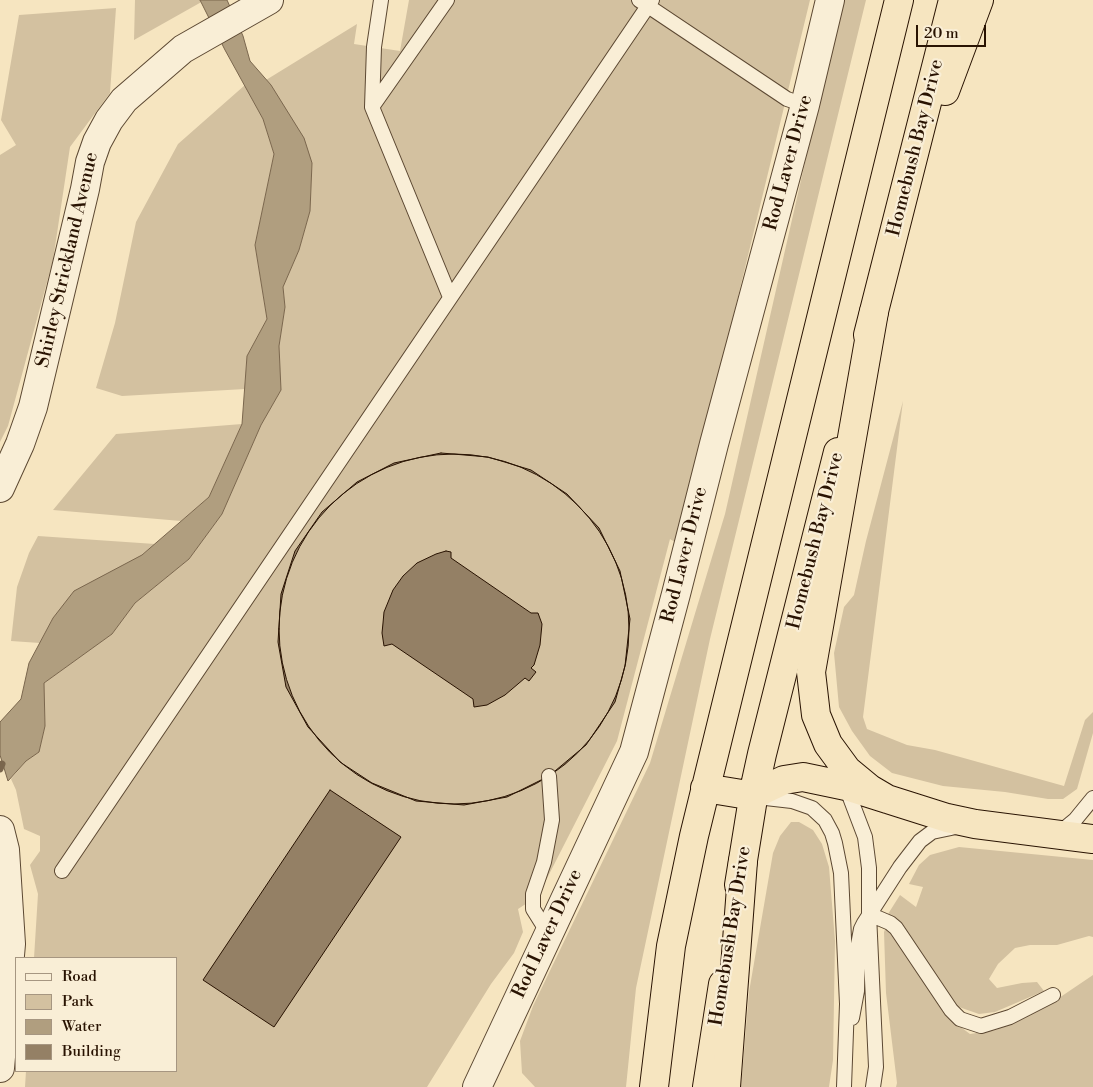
<!DOCTYPE html>
<style>
body{margin:0}
#map{position:relative;width:1093px;height:1087px;overflow:hidden;background:#f6e5c0;font-family:"Libre Bodoni",serif}
canvas{display:block}
.legend{position:absolute;left:15px;top:957px;width:162px;height:115px;box-sizing:border-box;background:#f9eed6;border:1px solid #a69681;margin:0;padding:6px 9px;list-style:none;font-size:15px;color:#291302}
.legend li{display:flex;align-items:center;gap:10px;height:25px}
.legend b{width:25px;border:1px solid #a69681}
.scale{position:absolute;left:916px;top:25px;width:70px;height:22px;box-sizing:border-box;border:2px solid #291302;border-top:0;padding-left:6px;font-size:15px;line-height:18px;white-space:nowrap;color:#291302;-webkit-text-stroke:4px #f9eed6;paint-order:stroke}
</style>
<div id="map">
<canvas width="1093" height="1087"></canvas>
<ul class="legend">
<li><b style="height:6px;background:#f9eed6"></b>Road</li>
<li><b style="height:14px;background:#d3c1a0"></b>Park</li>
<li><b style="height:14px;background:#b09e7f"></b>Water</li>
<li><b style="height:14px;background:#948065"></b>Building</li>
</ul>
<div class="scale">20 m</div>
</div>
<script>
const ctx = document.querySelector('canvas').getContext('2d');
ctx.lineJoin = 'round';
function fill(path, color) { ctx.fillStyle = color; ctx.fill(path, 'evenodd'); }
const shape = rows => new Path2D(rows.map(r => 'M' + r).join(''));
function trace(path, color, width, dash) { ctx.strokeStyle = color; ctx.lineWidth = width; ctx.lineCap = dash ? 'butt' : 'round'; ctx.setLineDash(dash || []); ctx.stroke(path); }
function write(font, color, halo, rows, align = 'center') {
  ctx.font = font + ' "Libre Bodoni",serif'; ctx.lineWidth = 4.5; ctx.setLineDash([]); ctx.textBaseline = 'middle'; ctx.strokeStyle = halo; ctx.fillStyle = color; for (const [text, x, y, turn = 0] of rows) {
    ctx.save(); ctx.translate(x, y); ctx.rotate((+turn || 0) * Math.PI / 180); ctx.textAlign = isNaN(turn) ? turn : align; if (halo) ctx.strokeText(text, 0, 0); ctx.fillText(text, 0, 0); ctx.restore();
  }
}
const green = shape([
 [135,0,205,0,134,40],
 [409,0,810,0,678,544,670,539,617,741,538,896,518,909,523,932,514,953,491,984,427,1087,25,1087,26,1071,176,1071,176,958,34,958,38,894,30,865,40,851,40,836,24,829,16,790,11,779,26,761,39,752,45,726,44,683,112,634,135,603,189,559,222,514,261,425,281,390,279,346,285,307,283,287,299,250,310,211,312,163,271,85,266,80,357,24,354,44,400,51],
 [842,0,866,0,710,639,636,988,626,1087,535,1087,522,1073,520,1041,533,1006,650,763,725,514],
 [116,8,110,93,70,147,53,260,8,426,0,442,0,155,16,145,1,120,19,15],
 [245,85,263,119,274,154,255,245,267,319,247,356,245,389,122,396,96,388,115,323,136,222,178,144],
 [903,401,863,717,867,729,907,745,935,750,1064,786,1085,720,1093,712,1093,733,1077,789,1063,799,1048,799,1005,792,943,786,892,773,870,756,852,731,839,707,834,653,844,607,854,595,866,541],
 [242,424,209,497,181,521,53,510,116,434],
 [38,536,155,544,142,555,53,618,40,643,11,641,17,587,29,553],
 [791,822,799,822,813,830,822,844,829,867,835,941,833,1060,829,1087,741,1087,749,992,773,853,780,836],
 [959,847,1093,860,1093,937,1089,936,1057,945,1030,945,1015,948,998,964,989,979,997,988,1022,983,1037,982,1044,991,995,1012,979,1014,956,1006,907,931,888,914,900,895,916,907,923,887,909,884,919,865,930,855],
 [886,927,898,941,946,1016,970,1034,996,1030,1056,1000,1093,975,1093,1087,896,1087,897,1083,886,993,884,932]
]);
const water = shape([
 [200,0,227,0,243,36,250,61,271,85,304,138,312,163,310,211,299,250,283,287,285,307,279,346,281,390,261,425,222,514,189,559,135,603,112,634,44,683,45,726,39,752,26,761,8,781,0,755,0,722,21,699,29,663,53,618,74,591,142,555,209,497,242,424,247,356,267,319,255,245,274,154,263,119,225,50,200,0]
]);
const stream = shape([
 [0,769,2,764]
]);
const building = shape([
 [441,453,488,457,531,470,567,494,599,528,620,571,630,619,625,666,615,702,586,745,549,776,507,797,464,805,416,801,372,783,340,762,308,727,286,687,278,642,281,594,295,551,322,512,357,482,394,463,441,453],
 [446,551,451,552,451,558,531,613,538,613,542,624,540,645,534,665,531,668,536,672,529,681,525,678,505,695,487,705,474,707,473,699,392,644,384,646,382,633,383,623,384,612,393,590,403,576,417,563,436,554,446,551],
 '279 629a175 175 0 1 1 350 0a175 175 0 1 1-350 0Z',
 [330,790,401,837,274,1027,203,980,330,790]
]);
const service = shape([
 [447,0,372,107,450,297],
 [639,0,787,99,805,105],
 [372,107,374,47,381,0],
 [846,787,865,837,869,868,869,914,876,1067,873,1087],
 [757,797,792,801,812,808,825,820,832,833,835,843,841,873,847,1004,844,1087],
 [1058,834,1075,820,1093,798],
 [62,871,652,0],
 [869,914,890,923,896,928,951,1010,960,1019,981,1026,1010,1017,1053,995],
 [548,933,533,909,533,894,544,862,552,820,549,776],
 [852,1018,857,991,858,945,861,929,864,923,900,867,920,841,932,832,956,827]
]);
const minor = shape([
 [0,488,20,444,33,407,85,189,90,162,97,142,109,120,124,100,183,49,269,0],
 [0,830,5,850,11,944,0,1068],
 [477,1087,634,752,676,594,714,444,805,105,830,0]
]);
const trunk = shape([
 [945,91,979,0],
 [868,335,953,0],
 [705,788,754,796],
 [739,885,755,786,762,754,838,452],
 [654,1087,671,946,694,836,899,0],
 [707,1087,723,984]
]);
const motorway = shape([
 [874,312,811,672,816,715,828,744,847,770,870,789,887,799],
 [754,796,765,789,784,780,803,777,846,786,947,818,975,824,1093,839],
 [726,1087,743,861]
]);
const streetNames = [
 ["Homebush Bay Drive",916,148,-76],
 ["Rod Laver Drive",789,163,-75],
 ["Shirley Strickland Avenue",68,260,-77],
 ["Homebush Bay Drive",816,541,-76],
 ["Rod Laver Drive",685,555,-76],
 ["Rod Laver Drive",548,934,-65],
 ["Homebush Bay Drive",731,936,-81]
];
fill(green, '#d3c1a0');
fill(water, '#b09e7f');
trace(water, '#7a664d', 1);
trace(stream, '#7a664d', 7);
fill(building, '#948065');
trace(building, '#291302', 1);
trace(service, '#5c4832', 16);
trace(minor, '#5c4832', 30);
trace(trunk, '#291302', 30);
trace(motorway, '#291302', 30);
trace(service, '#f9eed6', 14);
trace(minor, '#f9eed6', 28);
trace(trunk, '#f6e5c0', 28);
trace(motorway, '#f6e5c0', 28);
write('19px', '#291302', '#f9eed6', streetNames);
</script>
